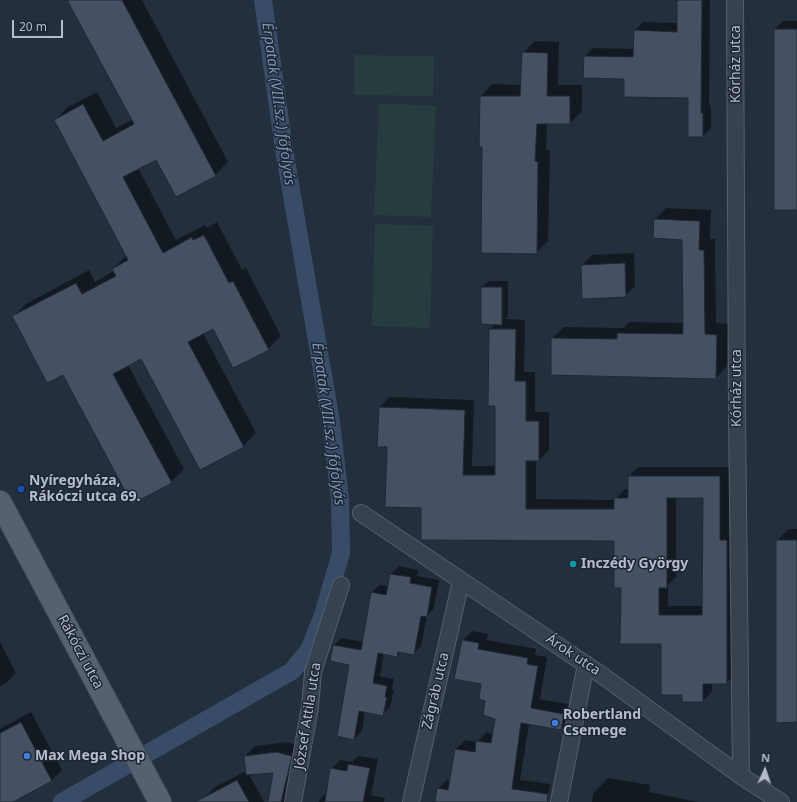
<!DOCTYPE html>
<meta charset="utf-8">
<style>
body{margin:0}
#map{position:relative;width:797px;height:802px;overflow:hidden;background:#242f3e;font-family:"Noto Sans",sans-serif}
canvas{display:block}
.north{position:absolute;left:745px;top:750px;width:40px;height:40px;-webkit-text-stroke:3px #1d2633;paint-order:stroke;rotate:3deg;font-size:11px;font-weight:700;line-height:16px;text-align:center;color:#b4bcc9}
.north::after{content:'';display:block;margin:auto;width:14px;height:18px;background:#b4bcc9;clip-path:polygon(50% 0,100% 100%,50% 72%,0 100%)}
.scale{position:absolute;left:12px;top:20px;width:51px;height:18px;box-sizing:border-box;border:2px solid #b4bcc9;border-top:0;padding-left:5px;font-size:12px;line-height:14px;white-space:nowrap;color:#b4bcc9;-webkit-text-stroke:3px #1d2633;paint-order:stroke}
</style>
<div id="map">
<canvas width="797" height="802"></canvas>
<div class="north">N</div>
<div class="scale">20 m</div>
</div>
<script>
const ctx = document.querySelector('canvas').getContext('2d');
ctx.lineJoin = 'round';
function fill(path, color) { ctx.fillStyle = color; ctx.fill(path, 'evenodd'); }
const shape = rows => new Path2D(rows.map(r => 'M' + r).join(''));
function trace(path, color, width, dash) { ctx.strokeStyle = color; ctx.lineWidth = width; ctx.lineCap = dash ? 'butt' : 'round'; ctx.setLineDash(dash || []); ctx.stroke(path); }
function write(font, color, halo, rows, align = 'center') {
  ctx.font = font + ' "Noto Sans",sans-serif'; ctx.lineWidth = 3; ctx.setLineDash([]); ctx.textBaseline = 'middle'; ctx.strokeStyle = halo; ctx.fillStyle = color; for (const [text, x, y, turn = 0] of rows) {
    ctx.save(); ctx.translate(x, y); ctx.rotate((+turn || 0) * Math.PI / 180); ctx.textAlign = isNaN(turn) ? turn : align; if (halo) ctx.strokeText(text, 0, 0); ctx.fillText(text, 0, 0); ctx.restore();
  }
}
const green = shape([
 [354,55,434,56,433,96,354,95],
 [379,103,436,106,431,217,374,215],
 [375,224,433,226,430,328,372,326]
]);
const shadow = shape([
 [68,0,142,0,228,162,215,175,156,158,138,168,176,240,205,225,207,228,217,222,242,270,246,268,281,336,268,349,213,328,203,333,256,433,243,446,201,468,141,358,128,365,184,469,171,482,63,373,13,317,26,304,89,270,95,282,114,271,113,269,126,256,55,120,68,107,97,92,116,128,132,120],
 [678,0,710,0,709,105,711,105,711,128,703,136,689,97,626,78,585,56,593,48,634,49,635,30,643,22,678,23],
 [783,21,797,21,797,209,775,29],
 [535,41,559,42,558,85,582,85,582,111,570,123,547,123,546,150,550,150,548,241,536,253,483,146,481,96,492,84,522,85,523,53],
 [666,208,711,210,710,239,715,239,716,323,728,324,727,366,716,378,552,339,564,327,624,328,629,322,684,323,683,239,654,237,655,219],
 [634,253,635,286,625,296,582,265,592,255],
 [489,281,508,281,508,317,505,319,525,320,524,372,535,372,535,412,549,412,549,450,539,460,536,460,536,499,615,500,625,489,629,489,629,476,639,467,729,467,729,531,736,531,736,673,726,683,712,683,712,691,703,701,683,694,662,643,622,587,615,540,422,507,388,446,380,407,389,397,474,400,472,466,496,466,496,405,490,329,496,324,482,287],
 [676,497,704,497,703,606,668,606,668,585,676,577],
 [788,529,797,529,797,721,777,541],
 [399,566,418,570,417,576,439,580,434,608,427,616,421,646,413,654,401,651,397,656,384,653,380,676,394,679,392,689,394,690,390,707,382,715,365,711,362,731,354,739,350,664,334,645,341,638,364,642,372,592,380,585,389,586,391,574],
 [472,631,488,634,487,640,536,649,535,655,547,657,540,699,572,705,569,720,560,729,529,724,520,780,550,784,547,802,436,802,438,789,447,780,451,780,456,749,465,740,477,742,487,732,493,734,496,718,487,700,483,683,463,640],
 [0,642,16,673,6,683,0,686],
 [31,712,62,770,52,780,10,802,0,802,0,729],
 [287,742,301,746,288,802,269,802,275,772,249,774,264,802,208,802,205,797,215,787,246,771,245,756,255,746],
 [358,756,378,759,371,795,385,798,384,802,319,802,320,799,328,791,331,769,340,760,352,762],
 [608,778,650,785,649,792,698,802,592,802,593,793]
]);
const canal = shape([
 [62,802,292,671,309,650,323,615,341,553,340,499,331,422,284,149,263,0]
]);
const building = shape([
 [67,0,122,0,216,176,176,197,156,160,123,177,163,253,192,237,193,240,204,235,229,283,233,281,269,350,233,368,213,329,188,342,244,447,200,470,141,359,113,374,172,483,132,504,63,375,47,383,12,316,76,283,82,294,116,276,112,269,128,260,54,120,83,104,103,141,134,124,67,0],
 [677,0,702,0,701,113,703,113,703,137,688,137,688,98,624,97,624,79,583,78,584,56,633,57,634,30,677,32,677,0],
 [774,29,797,29,797,210,774,210,774,29],
 [522,52,548,53,547,96,570,96,570,124,537,124,535,161,538,162,537,254,481,253,482,147,479,147,480,96,520,96,522,52],
 [654,219,700,221,699,250,704,250,705,334,717,335,716,379,551,375,551,338,617,339,617,333,683,334,682,240,653,238,654,219],
 [625,263,626,297,582,299,581,265,625,263],
 [481,287,502,287,502,325,481,324,481,287],
 [489,329,516,329,515,381,526,381,526,421,539,421,539,461,526,461,526,509,614,509,614,498,628,498,628,476,720,476,720,540,727,540,727,684,703,684,703,702,682,702,682,695,661,695,661,644,620,644,621,588,614,588,614,541,421,540,421,508,385,507,387,447,377,447,379,407,465,410,463,475,495,475,495,406,488,406,489,329],
 [667,498,703,498,702,615,659,615,659,588,667,588,667,498],
 [776,540,797,540,797,722,776,723,776,540],
 [390,574,411,577,410,583,432,587,427,617,421,616,414,655,398,652,397,657,378,653,373,683,387,686,385,697,387,697,383,716,359,711,354,740,337,736,349,665,330,661,333,645,361,650,371,592,386,595,390,574],
 [462,640,479,643,478,649,528,658,527,664,538,666,531,708,564,714,561,730,521,723,512,789,548,794,547,802,435,802,437,788,448,790,455,749,475,752,476,741,491,743,495,719,483,715,485,701,479,699,481,684,454,679,462,640],
 [21,722,52,781,13,802,0,802,0,733,21,722],
 [276,752,292,756,281,802,268,802,273,773,246,775,244,756,276,752],
 [348,764,370,768,363,802,325,802,330,768,347,771,348,764],
 [237,780,249,802,195,802,237,780]
]);
const minor = shape([
 [735,0,737,412,741,776],
 [361,513,603,676,741,776,781,802],
 [293,802,310,707,313,672,341,585],
 [411,802,461,581],
 [559,802,586,664]
]);
const primary = shape([
 [0,502,160,802]
]);
const markers = [
 [21,489,4,"#1a4fb4"],
 [573,564,4,"#0f9aa8"],
 [555,723,4,"#3f7fe0"],
 [27,756,4,"#3f7fe0"]
];
const streetNames = [
 ["Kórház utca",736,64,-90],
 ["Kórház utca",737,388,-90],
 ["Rákóczi utca",80,652,62],
 ["Árok utca",573,655,34],
 ["Zágráb utca",436,691,-77],
 ["József Attila utca",308,716,-81]
];
const poiNames = [
 ["Nyíregyháza,",29,481],
 ["Rákóczi utca 69.",29,497],
 ["Inczédy György",581,564],
 ["Robertland",563,715],
 ["Csemege",563,731],
 ["Max Mega Shop",35,756]
];
const waterNames = [
 ["Érpatak (VIII.sz.) főfolyás",278,104,82],
 ["Érpatak (VIII.sz.) főfolyás",328,424,82]
];
fill(green, '#263c3f');
fill(shadow, '#0007');
trace(canal, '#394c67', 18);
fill(building, '#455162');
trace(building, '#1f2835', 1);
trace(minor, '#565f6c', 18);
trace(primary, '#414a57', 24);
trace(minor, '#38414e', 16);
trace(primary, '#56606e', 22);
for (const [x, y, r, color] of markers) { const dot = new Path2D(); dot.arc(x, y, r, 0, 2 * Math.PI); ctx.fillStyle = color; ctx.fill(dot); trace(dot, '#1d2633', 1.5); }
write('14px', '#b4bcc9', '#1d2633', streetNames);
write('bold 14px', '#b4bcc9', '#1d2633', poiNames, 'left');
write('italic 15px', '#7c92b1', '#1d2633', waterNames);
</script>
